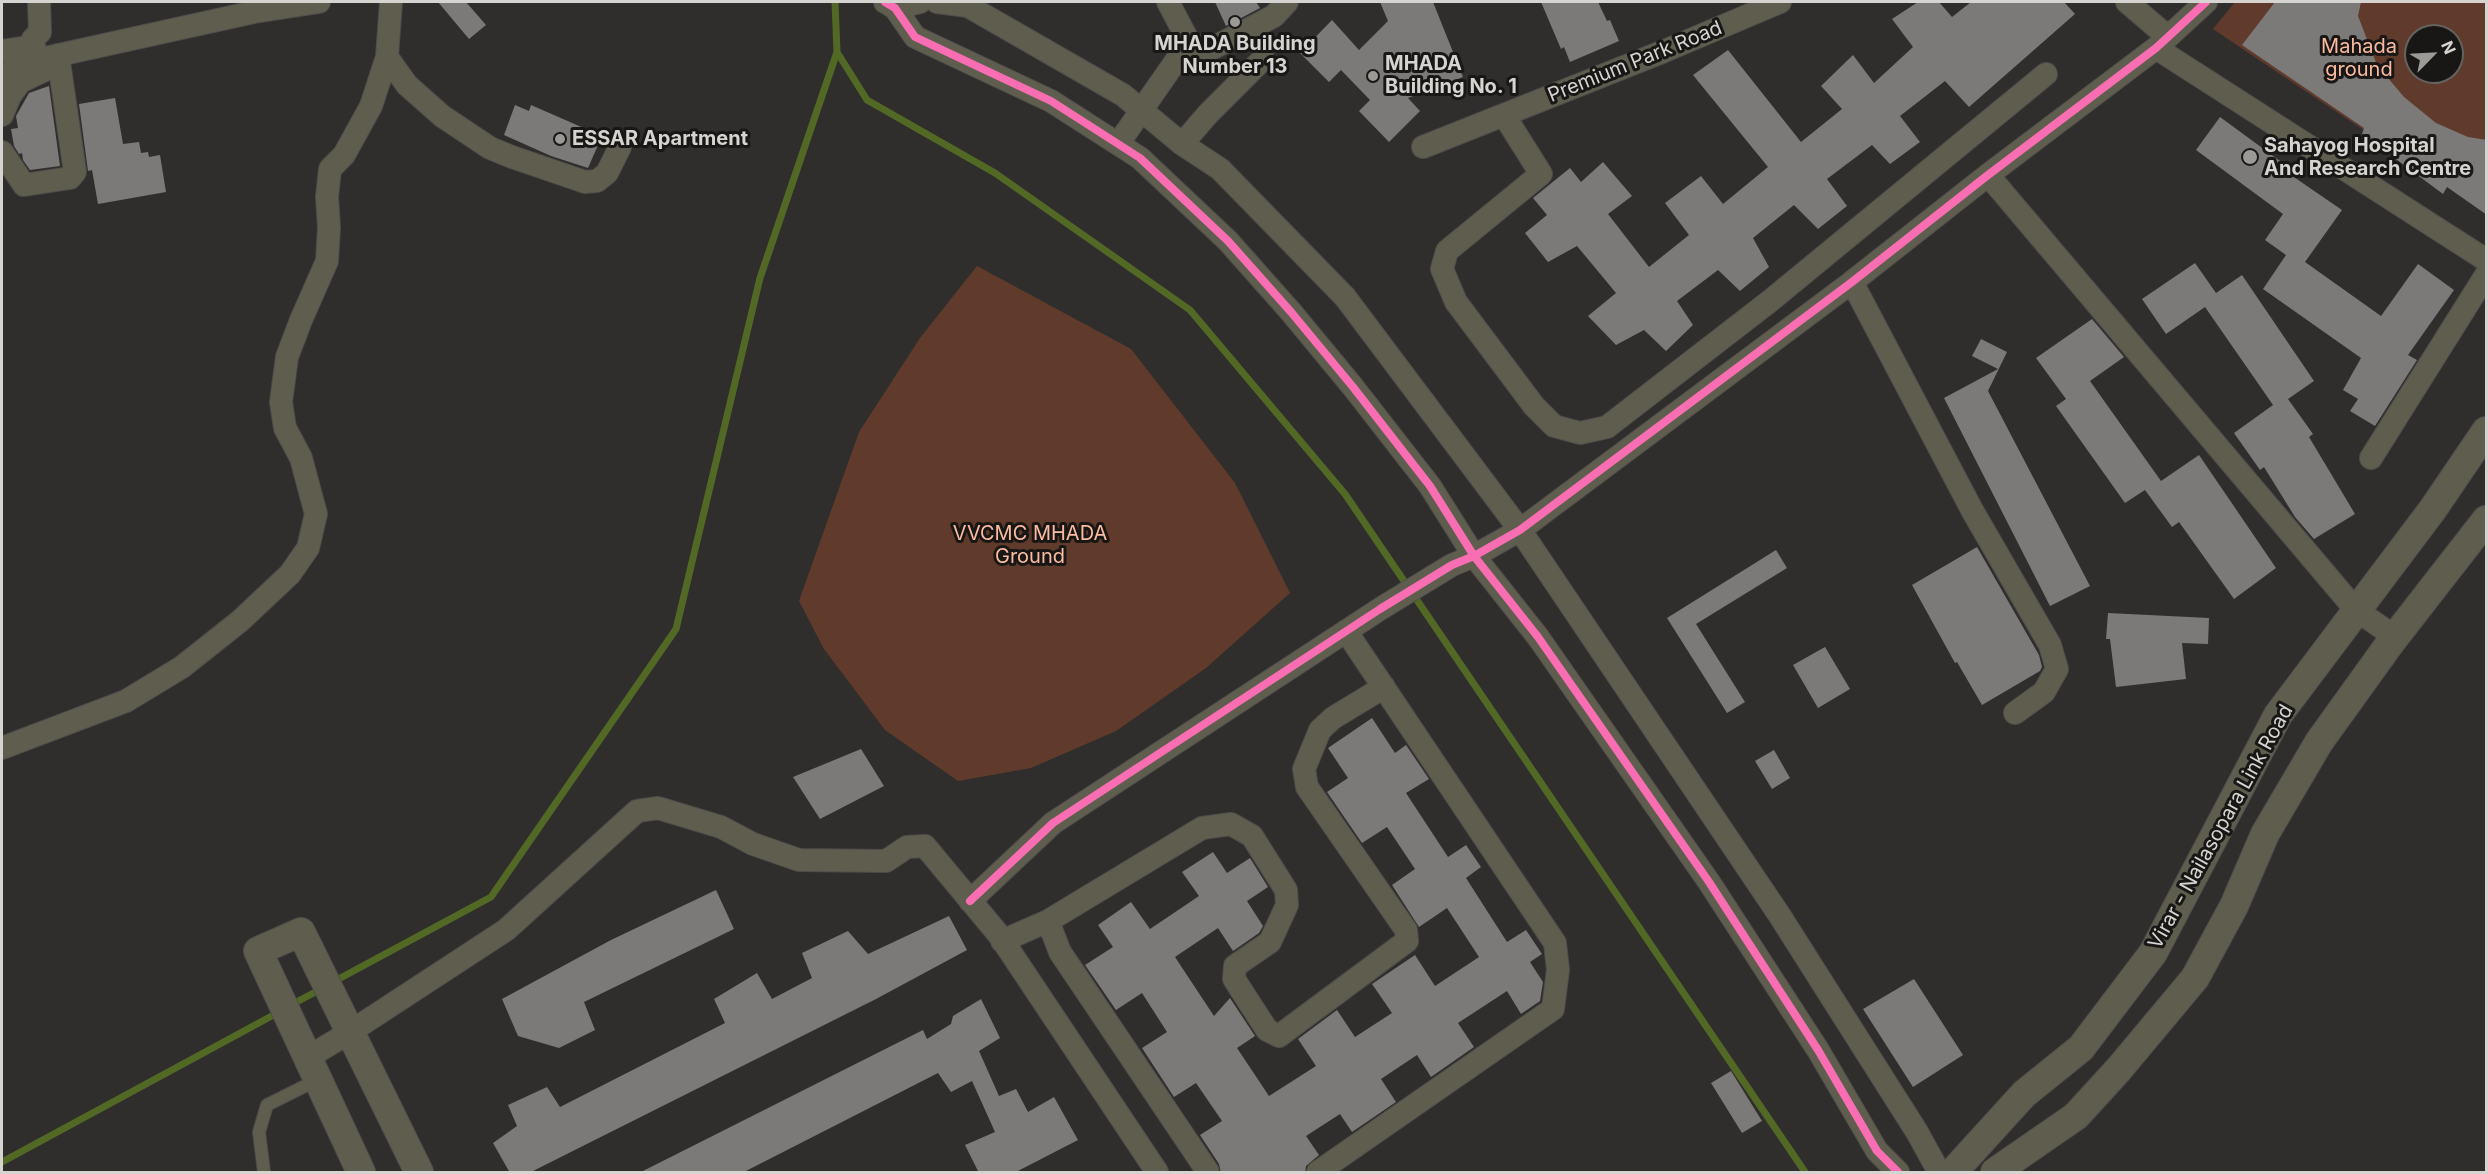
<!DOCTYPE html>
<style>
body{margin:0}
#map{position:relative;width:2488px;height:1174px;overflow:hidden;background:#302e2c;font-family:Inter,sans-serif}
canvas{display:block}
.frame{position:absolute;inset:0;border:3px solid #d5d4d1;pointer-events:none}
.north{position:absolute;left:2404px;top:24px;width:60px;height:60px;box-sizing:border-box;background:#181715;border:2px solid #646360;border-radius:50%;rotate:66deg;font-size:16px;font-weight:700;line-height:24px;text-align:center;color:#d5d4d1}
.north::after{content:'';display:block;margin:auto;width:21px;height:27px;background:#9b9a97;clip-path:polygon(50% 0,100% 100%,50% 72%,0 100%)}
</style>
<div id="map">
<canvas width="2488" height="1174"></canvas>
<div class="frame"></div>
<div class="north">N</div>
</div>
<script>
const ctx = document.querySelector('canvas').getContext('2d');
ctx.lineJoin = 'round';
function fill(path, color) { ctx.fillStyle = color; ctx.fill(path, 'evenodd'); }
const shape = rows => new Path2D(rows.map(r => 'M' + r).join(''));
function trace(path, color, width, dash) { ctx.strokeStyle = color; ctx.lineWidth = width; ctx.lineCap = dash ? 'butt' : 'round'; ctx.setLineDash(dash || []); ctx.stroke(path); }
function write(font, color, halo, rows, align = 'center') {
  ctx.font = font + ' Inter,sans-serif'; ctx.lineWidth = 6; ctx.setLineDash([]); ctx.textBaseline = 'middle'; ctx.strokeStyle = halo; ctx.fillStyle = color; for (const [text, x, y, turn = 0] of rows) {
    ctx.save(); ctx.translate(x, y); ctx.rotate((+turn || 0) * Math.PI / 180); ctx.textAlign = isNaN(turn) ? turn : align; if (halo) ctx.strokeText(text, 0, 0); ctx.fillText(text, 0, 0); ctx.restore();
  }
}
const green = shape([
 [2235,2,2486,2,2486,212,2213,29],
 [2416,36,2452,36,2452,72,2416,72],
 [977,266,1131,349,1235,483,1290,593,1206,668,1116,731,1031,768,958,781,885,730,824,649,799,601,859,432,920,338]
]);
const stream = shape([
 [835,2,837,52,867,100,995,173,1190,310,1345,494,1805,1172],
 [333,982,491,897,676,629,760,278,837,52],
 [291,1005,321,989],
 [2,1162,279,1012]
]);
const building = shape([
 [438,2,466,2,486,25,469,39],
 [1215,2,1256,2,1260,8,1226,26],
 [1380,2,1433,2,1463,77,1408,98,1420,111,1389,142,1359,111,1370,100,1341,70,1329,82,1300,53,1332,20,1359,50,1388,21],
 [1541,2,1598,2,1607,21,1610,20,1619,41,1570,62,1564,47,1561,49],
 [1918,2,1939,2,1952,17,1971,2,2064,2,2075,14,1969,107,1945,81,1900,116,1920,142,1890,164,1872,145,1827,179,1847,206,1818,229,1794,205,1753,238,1769,267,1740,291,1718,270,1677,301,1693,325,1666,351,1644,330,1616,345,1588,316,1616,293,1577,246,1548,262,1525,233,1547,215,1533,198,1570,168,1581,182,1603,162,1632,196,1608,214,1649,267,1689,235,1665,203,1701,176,1723,204,1768,167,1693,75,1728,50,1801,142,1842,109,1821,86,1853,55,1874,83,1913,47,1892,19],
 [2275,2,2361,2,2358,16,2377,65,2404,97,2436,123,2468,137,2487,140,2487,215,2447,187,2443,194,2362,134,2364,128,2242,45],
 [49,86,60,166,30,170,23,160,22,153,19,154,14,146,11,129,18,128,16,116,29,93],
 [115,98,123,144,139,142,141,153,148,152,149,157,160,155,166,192,98,204,92,170,88,171,79,104],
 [515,105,529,111,531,105,602,136,588,168,551,156,504,135],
 [2220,117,2291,169,2288,173,2342,210,2305,262,2381,316,2418,264,2454,290,2408,355,2417,360,2375,426,2350,411,2358,399,2343,390,2361,358,2263,289,2286,255,2265,240,2283,214,2196,150],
 [2195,263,2216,293,2242,275,2314,381,2288,399,2313,434,2309,437,2355,514,2314,539,2295,517,2264,467,2260,470,2234,433,2273,405,2205,307,2166,334,2142,299],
 [2092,319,2124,357,2090,381,2161,481,2199,455,2276,568,2234,599,2179,522,2172,527,2145,490,2125,503,2056,406,2066,399,2036,358],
 [1981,339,2007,352,1988,391,2090,586,2050,606,1944,398,1998,369,1972,356],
 [1977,547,2039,655,2042,667,2040,671,1982,705,1957,662,1955,663,1912,585],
 [1776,550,1787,568,1696,624,1745,702,1727,713,1667,618],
 [2108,613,2209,618,2208,644,2182,643,2186,679,2116,687,2110,639,2106,639],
 [1825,647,1850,689,1818,708,1793,665],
 [1372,718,1395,753,1406,745,1429,779,1406,793,1448,857,1466,845,1481,867,1466,878,1507,942,1526,930,1542,954,1530,962,1543,982,1540,1001,1521,1014,1507,991,1458,1023,1474,1047,1431,1077,1417,1055,1381,1079,1396,1102,1352,1132,1340,1114,1306,1136,1319,1155,1306,1166,1305,1173,1221,1173,1219,1164,1200,1135,1222,1121,1196,1083,1174,1097,1142,1048,1167,1032,1142,993,1116,1010,1085,965,1113,947,1098,925,1131,902,1150,929,1199,896,1182,872,1213,852,1227,873,1250,858,1268,887,1247,901,1263,926,1259,933,1233,951,1218,928,1175,957,1214,1016,1230,998,1255,1036,1237,1048,1269,1096,1316,1066,1298,1039,1337,1010,1355,1037,1392,1013,1372,984,1415,955,1435,986,1479,957,1447,908,1419,927,1392,885,1415,869,1387,827,1362,843,1327,792,1348,778,1328,748],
 [861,749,884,786,820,819,793,777],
 [1774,750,1790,778,1772,789,1755,761],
 [716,890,734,929,584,1002,595,1030,559,1048,518,1036,502,999,611,940],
 [949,916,967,950,876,999,529,1173,510,1173,493,1143,517,1126,508,1105,547,1087,560,1107,725,1023,714,999,757,973,772,999,812,978,802,953,848,931,868,954],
 [1914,979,1963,1055,1913,1087,1863,1009],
 [981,999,1000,1038,979,1051,999,1096,1016,1089,1028,1112,1054,1097,1078,1140,1014,1173,979,1173,965,1145,995,1132,972,1081,951,1092,938,1073,742,1173,639,1173,923,1030,927,1039,951,1024,953,1016],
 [1731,1071,1762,1121,1742,1133,1711,1083]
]);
const service = shape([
 [264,1172,259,1132,267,1105,317,1080]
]);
const minor = shape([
 [885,2,895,8,915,37,1051,101,1140,158,1228,241,1291,312,1353,387,1430,486,1474,556,1538,637,1709,882,1818,1050,1877,1151,1898,1172],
 [937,2,968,6,1123,95,1182,144,1220,169,1345,297,1520,530,1780,916,1917,1132,1939,1172],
 [1168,2,1189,42,1201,48,1211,49,1274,16,1287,2],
 [2127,2,2168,37],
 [895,8,920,2],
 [2156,48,2486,260],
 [2,51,34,46],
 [387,57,407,85,442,116,490,148,512,157,585,182,597,181,607,173,620,147],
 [36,60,33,39,40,32,39,2],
 [2,80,6,74,27,62,254,12,319,2],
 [2,115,10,96,20,82,43,71],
 [1504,115,1541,174,1447,251,1442,269,1456,302,1534,406,1554,426,1580,433,1607,427,1770,301,2046,74],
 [1118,144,1189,42],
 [1182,144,1208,114,1263,59],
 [1423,147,1662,52,1780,2],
 [2,152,24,185,70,178,75,172,58,55],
 [1988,175,2355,609,2395,637],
 [1852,282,1972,510,2050,645,2057,669,2044,692,2015,713],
 [2371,458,2486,275],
 [2,748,126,701,182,667,240,621,290,574,308,548,316,514,301,458,285,428,281,402,287,357,301,320,327,261,329,227,327,197,330,169,344,155,371,106,387,57,391,2],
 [970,901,1053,823,1380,609,1452,565,1474,556,1520,530,1852,282,1988,175,2156,48,2206,2],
 [1002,941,1048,921],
 [307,1058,350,1032,506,930,637,811,658,808,721,827,753,844,799,860,886,861,907,847,925,846,999,935,1157,1172],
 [1208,1172,1060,952,1048,921,1202,828,1231,824,1252,836,1286,890,1287,905,1270,942,1235,966,1234,979,1267,1030,1279,1036,1407,941,1406,930,1307,787,1304,769,1320,730,1333,718,1384,687],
 [1318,1172,1553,1009,1558,970,1555,943,1346,631]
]);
const tertiary = shape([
 [361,1172,258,951,301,932,419,1172],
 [1953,1172,2024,1094,2081,1048,2153,953,2278,715,2433,509,2486,431],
 [1995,1172,2076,1116,2119,1069,2195,978,2234,906,2265,834,2319,742,2391,642,2486,520]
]);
const cycleway = shape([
 [885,2,895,8,915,37,1051,101,1140,158,1228,241,1291,312,1353,387,1430,486,1474,556,1538,637,1709,882,1818,1050,1877,1151,1898,1172],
 [970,901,1053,823,1380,609,1452,565,1474,556,1520,530,1852,282,1988,175,2156,48,2206,2]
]);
const markers = [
 [1235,22,6,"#9b9a97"],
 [1373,76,6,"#9b9a97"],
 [560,139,6,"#9b9a97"],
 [2250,157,8,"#9b9a97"]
];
const poiNames = [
 ["MHADA Building",1235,44,"center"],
 ["Number 13",1235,67,"center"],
 ["MHADA",1385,64],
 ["Building No. 1",1385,87],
 ["ESSAR Apartment",572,139],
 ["Sahayog Hospital",2264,146],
 ["And Research Centre",2264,169]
];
const parkNames = [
 ["Mahada",2359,47],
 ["ground",2359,70],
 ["VVCMC MHADA",1030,534],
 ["Ground",1030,557]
];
const streetNames = [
 ["Premium Park Road",1635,62,-22],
 ["Virar - Nailasopara Link Road",2221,827,-61]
];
fill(green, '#603b2c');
trace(stream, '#526925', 7);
fill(building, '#7c7a79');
trace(service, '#4d4c4b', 14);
trace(minor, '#4d4c4b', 24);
trace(tertiary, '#4d4c4b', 30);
trace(service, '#5f5e4e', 12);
trace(minor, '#5f5e4e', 22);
trace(tertiary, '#5f5e4e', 28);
trace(cycleway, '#f96db3', 8);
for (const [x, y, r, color] of markers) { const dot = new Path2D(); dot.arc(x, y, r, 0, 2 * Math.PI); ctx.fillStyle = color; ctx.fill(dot); trace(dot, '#181715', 2); }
write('bold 20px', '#d5d4d1', '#181715', poiNames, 'left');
write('20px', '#fbbba1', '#181715', parkNames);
write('20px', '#d5d4d1', '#181715', streetNames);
</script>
